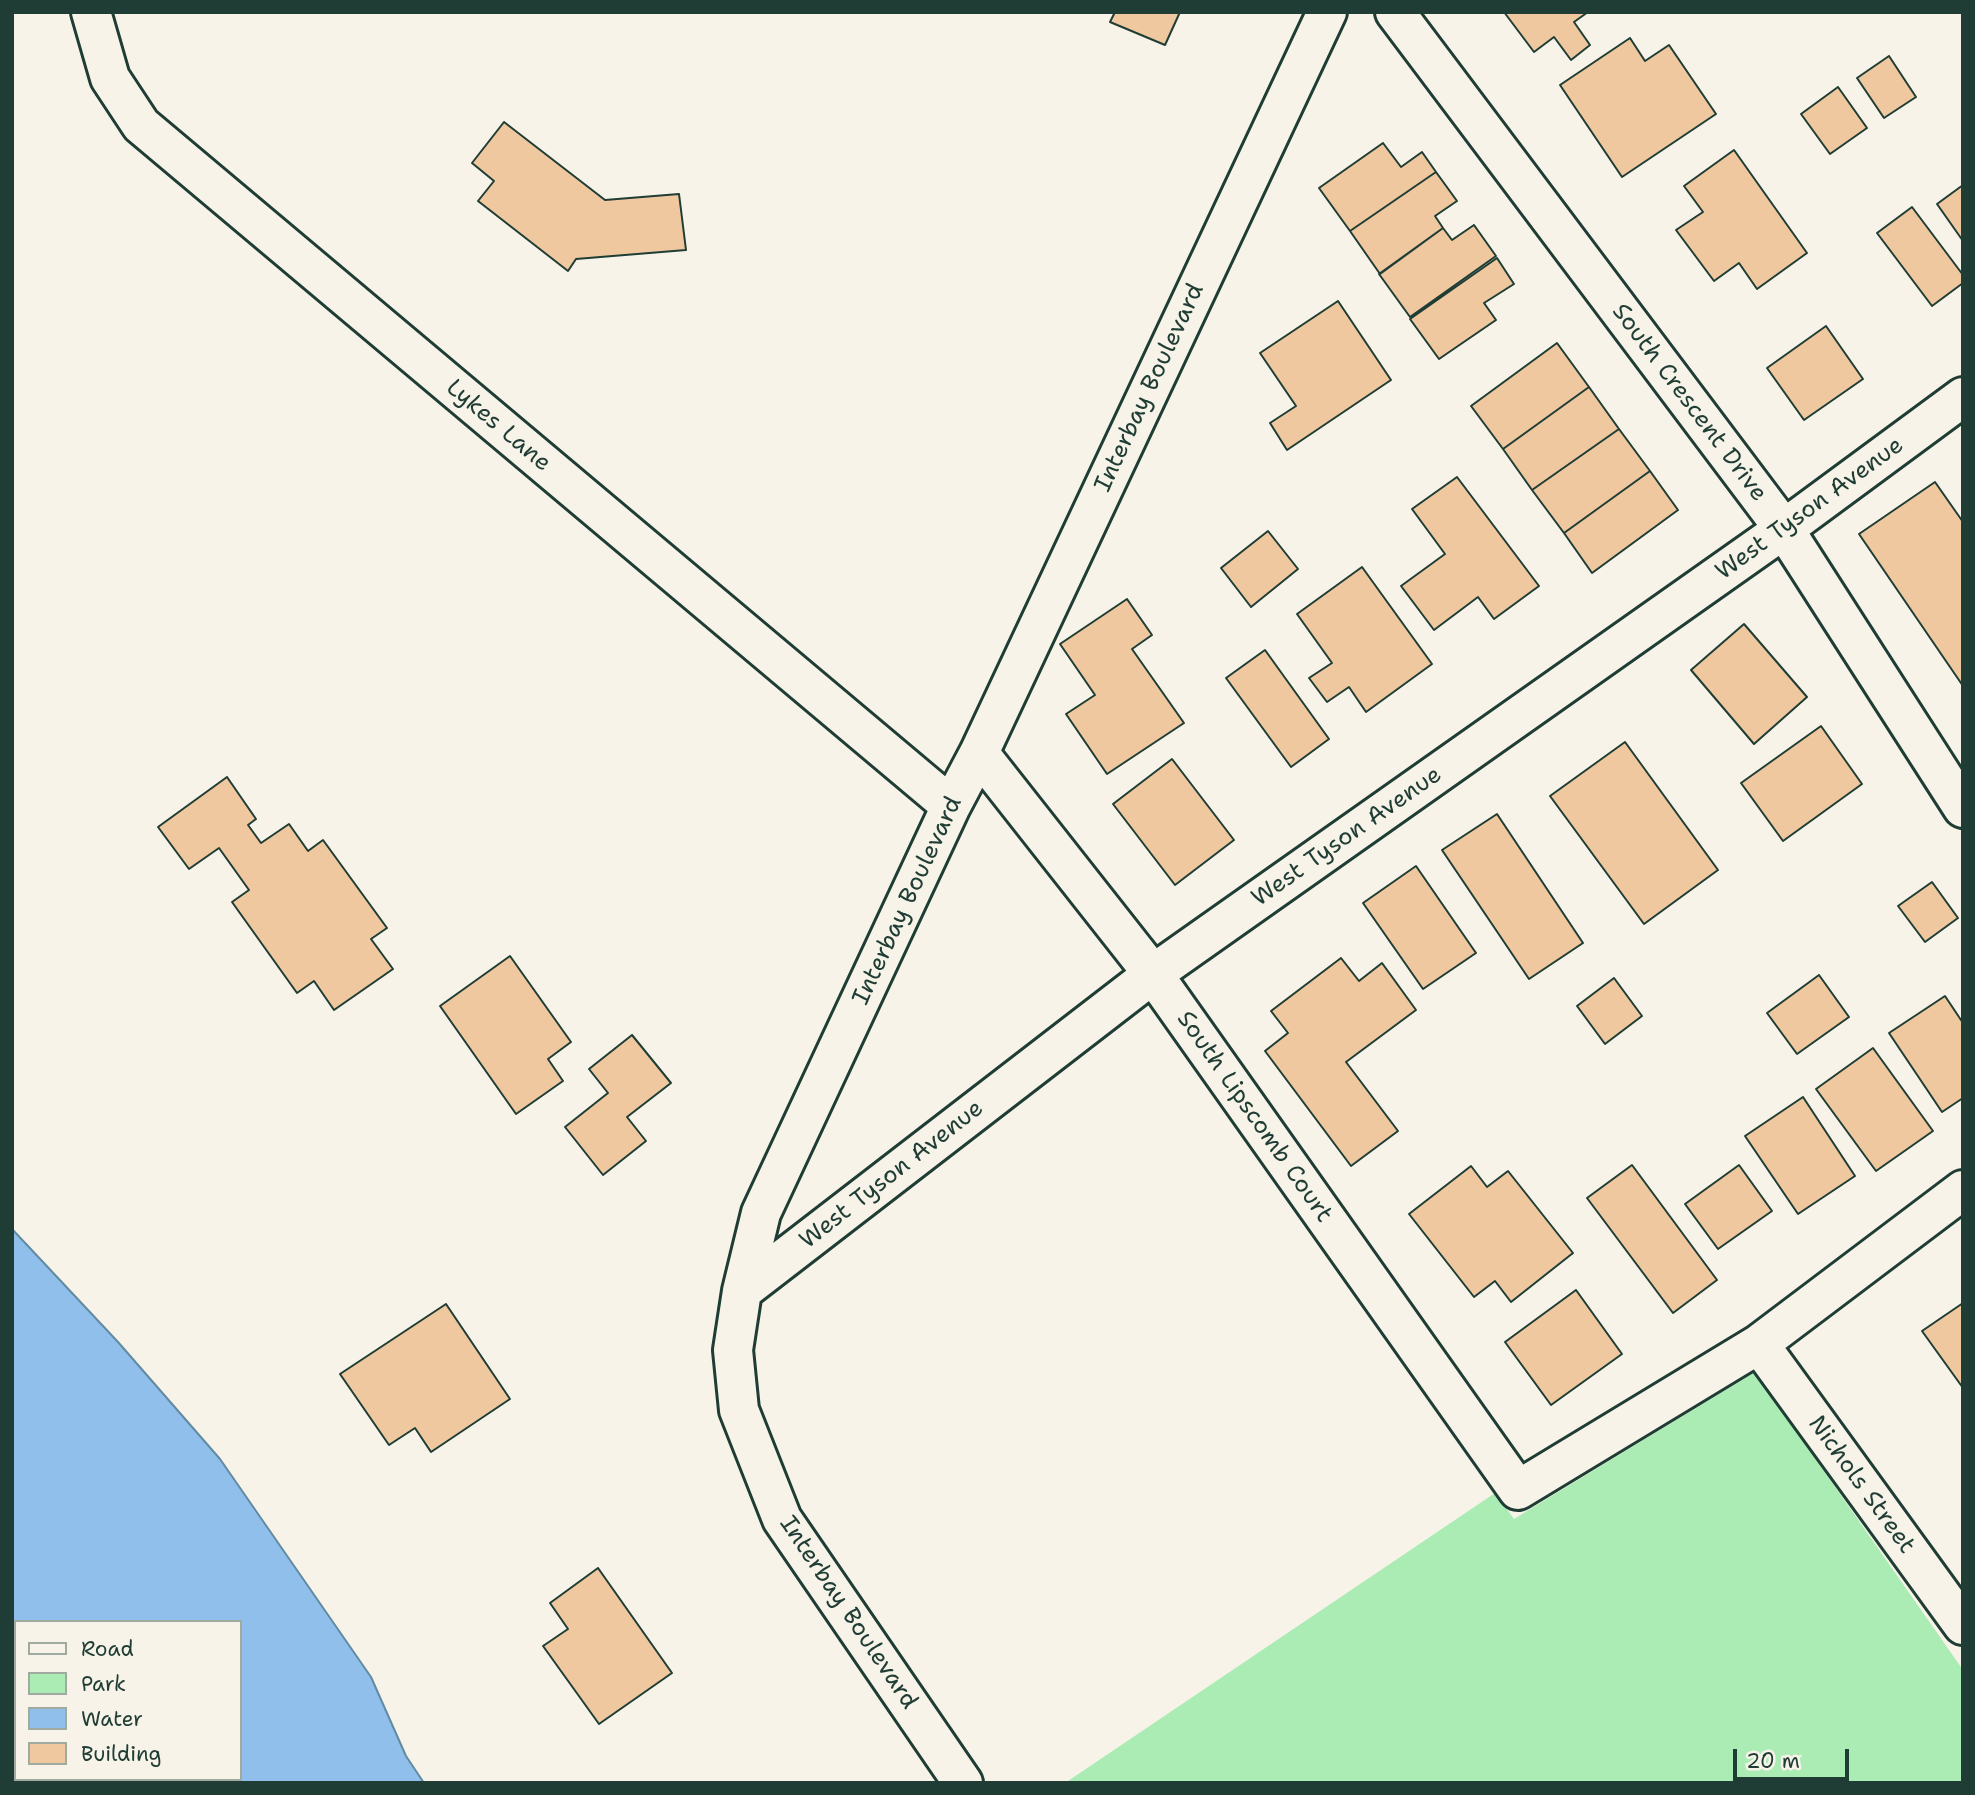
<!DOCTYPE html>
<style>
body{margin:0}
#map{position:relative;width:1975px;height:1795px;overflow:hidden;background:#f7f3e8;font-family:"Shantell Sans",sans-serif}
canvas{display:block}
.frame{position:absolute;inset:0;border:14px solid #1f3d34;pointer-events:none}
.legend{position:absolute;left:14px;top:1620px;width:228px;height:161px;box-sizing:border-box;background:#f7f3e8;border:2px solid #a1aaa0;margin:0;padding:9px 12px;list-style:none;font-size:21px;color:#1f3d34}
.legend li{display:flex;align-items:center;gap:14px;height:35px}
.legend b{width:35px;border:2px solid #a1aaa0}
.scale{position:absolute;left:1733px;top:1749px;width:116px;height:32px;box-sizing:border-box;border:4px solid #1f3d34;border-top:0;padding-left:9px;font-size:21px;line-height:24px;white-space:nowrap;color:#1f3d34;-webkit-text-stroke:5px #f7f3e8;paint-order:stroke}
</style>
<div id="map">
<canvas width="1975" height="1795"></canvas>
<div class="frame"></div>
<ul class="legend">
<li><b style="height:9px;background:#f7f3e8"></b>Road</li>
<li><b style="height:19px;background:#abecb5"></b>Park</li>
<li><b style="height:19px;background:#8fbfea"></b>Water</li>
<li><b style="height:19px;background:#efc89f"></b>Building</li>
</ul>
<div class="scale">20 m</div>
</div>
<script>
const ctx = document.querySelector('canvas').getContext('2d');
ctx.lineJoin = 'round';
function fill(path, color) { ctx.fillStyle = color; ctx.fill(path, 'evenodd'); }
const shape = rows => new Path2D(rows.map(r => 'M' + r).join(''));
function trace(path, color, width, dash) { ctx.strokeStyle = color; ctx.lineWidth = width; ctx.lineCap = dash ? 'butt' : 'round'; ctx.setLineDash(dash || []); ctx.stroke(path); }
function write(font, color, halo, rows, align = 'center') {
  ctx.font = font + ' "Shantell Sans",sans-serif'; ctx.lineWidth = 7; ctx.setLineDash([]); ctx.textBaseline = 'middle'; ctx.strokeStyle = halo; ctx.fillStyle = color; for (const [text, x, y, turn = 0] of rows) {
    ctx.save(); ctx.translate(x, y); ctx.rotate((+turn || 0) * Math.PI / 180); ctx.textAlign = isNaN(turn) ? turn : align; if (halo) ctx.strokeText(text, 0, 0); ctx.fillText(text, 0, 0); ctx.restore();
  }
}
const green = shape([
 [1755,1372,1963,1670,1963,1783,1065,1783,1495,1493,1514,1519]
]);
const water = shape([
 [12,1229,118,1342,220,1459,371,1677,406,1756,424,1783,12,1783,12,1229],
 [16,1622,240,1622,240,1779,16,1779,16,1622]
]);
const building = shape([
 [1115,12,1180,12,1165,45,1110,22,1115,12],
 [1504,12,1588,12,1574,22,1590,45,1571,60,1554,37,1534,52,1504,12],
 [1630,38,1645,61,1669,45,1716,114,1622,177,1560,85,1630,38],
 [1889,56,1916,97,1884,118,1857,78,1889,56],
 [1838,87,1867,128,1830,154,1801,114,1838,87],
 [504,122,605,200,679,194,686,250,576,259,568,271,478,201,494,181,472,163,504,122],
 [1383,143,1401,167,1422,152,1436,172,1350,231,1319,188,1383,143],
 [1734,150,1807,253,1757,289,1739,263,1714,281,1676,230,1703,212,1684,186,1734,150],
 [1436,172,1457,201,1435,216,1443,228,1380,274,1350,231,1436,172],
 [1963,185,1963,241,1937,204,1963,185],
 [1912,207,1963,275,1963,283,1932,306,1877,233,1912,207],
 [1474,225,1496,256,1410,317,1379,274,1443,228,1452,240,1474,225],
 [1497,258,1514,284,1484,303,1496,320,1439,359,1410,319,1497,258],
 [1338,301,1391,380,1287,450,1270,423,1296,406,1260,353,1338,301],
 [1826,326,1863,379,1804,420,1767,368,1826,326],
 [1557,343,1589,387,1503,449,1471,406,1557,343],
 [1589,387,1619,429,1532,490,1503,449,1589,387],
 [1619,429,1650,471,1564,533,1532,490,1619,429],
 [1650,471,1678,510,1592,573,1564,533,1650,471],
 [1457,477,1539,586,1494,619,1478,597,1434,630,1401,586,1445,554,1412,509,1457,477],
 [1935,482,1963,522,1963,686,1859,534,1935,482],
 [1268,531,1298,569,1251,607,1221,568,1268,531],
 [1362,567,1432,664,1366,712,1349,687,1327,702,1309,678,1332,663,1297,614,1362,567],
 [1127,599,1152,635,1132,649,1184,723,1107,774,1066,714,1095,695,1060,644,1127,599],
 [1744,624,1807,697,1754,744,1691,670,1744,624],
 [1265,650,1329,739,1291,767,1226,678,1265,650],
 [1821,726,1862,784,1783,841,1741,783,1821,726],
 [1625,742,1718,870,1644,924,1550,796,1625,742],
 [1172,759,1234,840,1175,885,1113,804,1172,759],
 [227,777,256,819,248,825,261,843,289,824,308,851,323,840,387,928,371,939,393,969,334,1010,314,981,297,993,232,902,249,890,219,848,189,869,158,827,227,777],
 [1497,814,1583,943,1529,979,1442,850,1497,814],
 [1416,866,1476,953,1423,989,1363,903,1416,866],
 [1932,882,1958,918,1925,942,1898,906,1932,882],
 [510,956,571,1042,548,1059,563,1081,516,1114,440,1006,510,956],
 [1341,958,1359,981,1382,963,1416,1010,1346,1062,1398,1131,1351,1166,1265,1051,1288,1033,1271,1011,1341,958],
 [1819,975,1849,1017,1797,1054,1767,1013,1819,975],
 [1614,978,1642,1016,1605,1044,1577,1006,1614,978],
 [1945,996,1963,1023,1963,1098,1942,1112,1889,1033,1945,996],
 [632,1035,671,1083,627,1117,646,1141,603,1175,565,1127,608,1093,589,1069,632,1035],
 [1873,1048,1933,1131,1876,1171,1816,1089,1873,1048],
 [1803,1097,1855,1176,1798,1214,1745,1136,1803,1097],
 [1632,1165,1717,1280,1673,1313,1587,1198,1632,1165],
 [1739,1165,1772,1211,1718,1249,1685,1204,1739,1165],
 [1471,1166,1487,1187,1508,1171,1573,1253,1511,1302,1495,1281,1474,1297,1409,1214,1471,1166],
 [1576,1290,1622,1354,1551,1405,1505,1342,1576,1290],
 [1963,1303,1963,1388,1922,1331,1963,1303],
 [446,1304,510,1399,431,1452,415,1428,389,1445,340,1374,446,1304],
 [598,1568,672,1673,599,1724,543,1646,568,1629,550,1603,598,1568]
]);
const minor = shape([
 [91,12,110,78,141,125,951,806],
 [1395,12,1784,529,1963,808],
 [979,753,1153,974,1518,1490,1759,1344,1963,1190],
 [742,1291,1153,974,1784,529,1963,397],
 [1759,1344,1963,1625],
 [963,1783,782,1519,739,1410,733,1350,742,1291,761,1213,951,806,979,753,1327,12]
]);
const streetNames = [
 ["Interbay Boulevard",1150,388,-65],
 ["South Crescent Drive",1689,403,53],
 ["Lykes Lane",498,426,40],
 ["West Tyson Avenue",1810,509,-36],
 ["West Tyson Avenue",1347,837,-35],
 ["Interbay Boulevard",908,901,-65],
 ["South Lipscomb Court",1254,1117,55],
 ["West Tyson Avenue",892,1175,-38],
 ["Nichols Street",1861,1485,54],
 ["Interbay Boulevard",848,1613,56]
];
fill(green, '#abecb5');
fill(water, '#8fbfea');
trace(water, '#628ba1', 2);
fill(building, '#efc89f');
trace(building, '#1f3d34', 2);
trace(minor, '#1f3d34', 44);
trace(minor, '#f7f3e8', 38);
write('24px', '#1f3d34', '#f7f3e8', streetNames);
</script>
